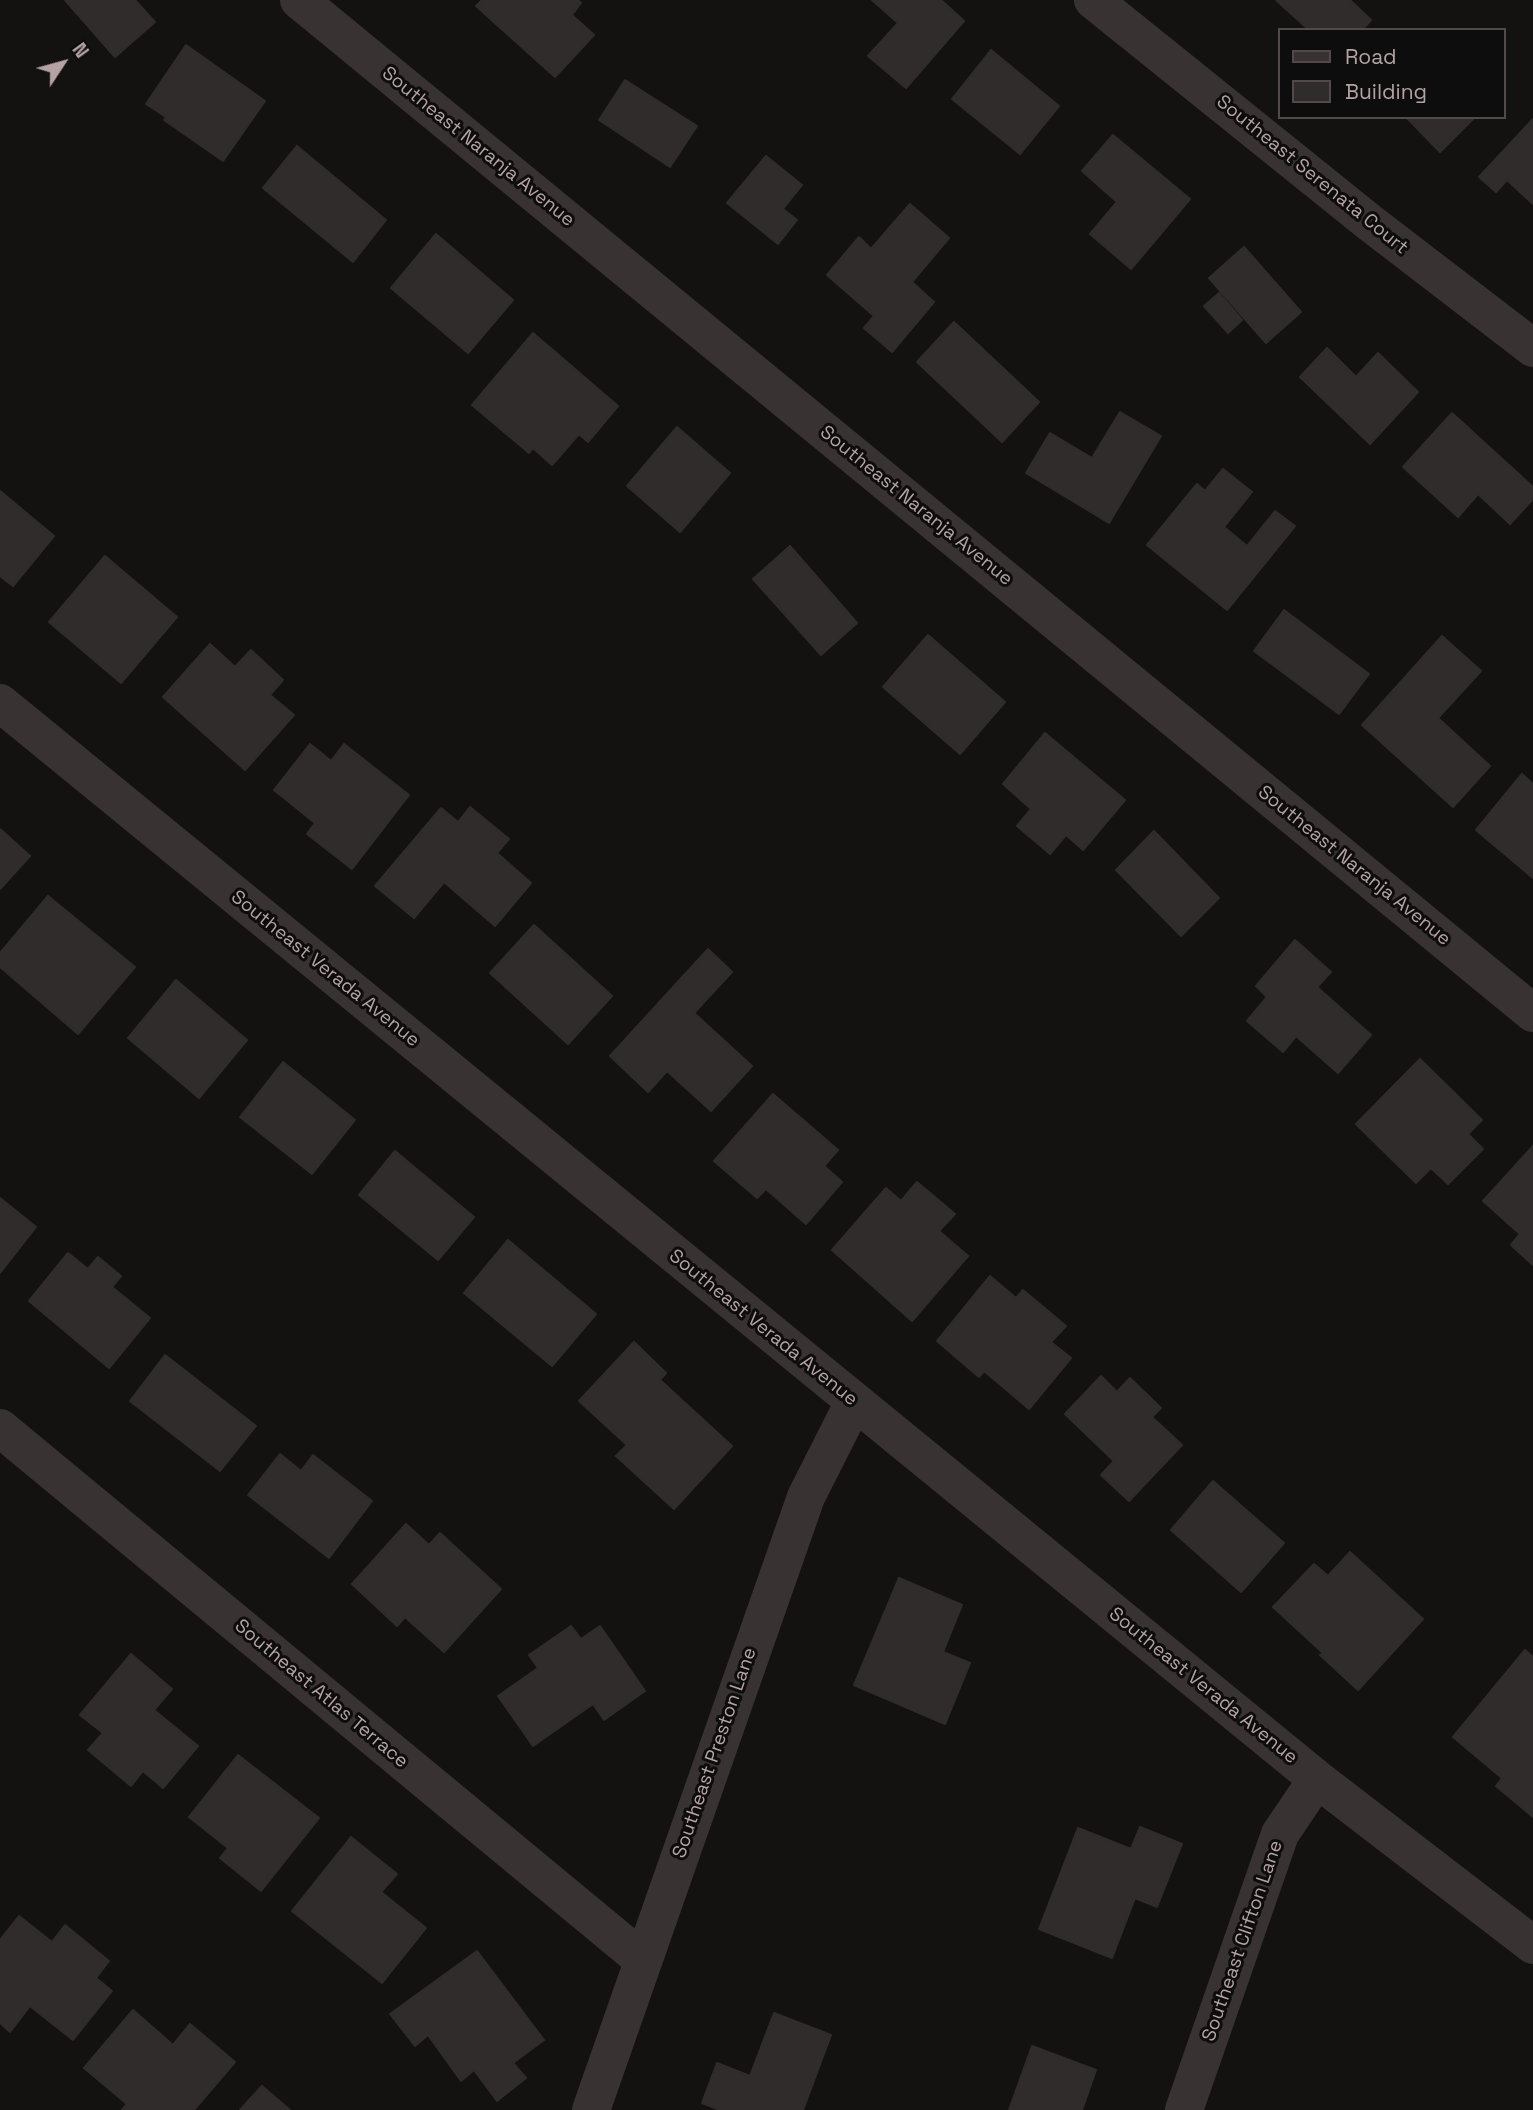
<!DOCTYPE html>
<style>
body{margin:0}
#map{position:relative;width:1533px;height:2110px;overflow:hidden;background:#131211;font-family:"Space Grotesk",sans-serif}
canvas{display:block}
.legend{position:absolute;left:1278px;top:28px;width:228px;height:91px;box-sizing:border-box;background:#0e0d0d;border:2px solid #51494a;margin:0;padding:9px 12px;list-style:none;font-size:21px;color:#b5a2a5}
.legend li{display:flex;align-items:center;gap:14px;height:35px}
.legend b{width:35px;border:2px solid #51494a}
.north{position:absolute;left:28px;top:28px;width:70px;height:70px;-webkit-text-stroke:5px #0e0d0d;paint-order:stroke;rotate:54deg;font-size:19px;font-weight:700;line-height:28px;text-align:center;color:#b5a2a5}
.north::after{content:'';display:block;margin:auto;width:24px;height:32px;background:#b5a2a5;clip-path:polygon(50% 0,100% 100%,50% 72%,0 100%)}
</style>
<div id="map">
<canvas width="1533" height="2110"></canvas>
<ul class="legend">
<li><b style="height:9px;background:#393232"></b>Road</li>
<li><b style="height:19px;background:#302c2c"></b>Building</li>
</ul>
<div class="north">N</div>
</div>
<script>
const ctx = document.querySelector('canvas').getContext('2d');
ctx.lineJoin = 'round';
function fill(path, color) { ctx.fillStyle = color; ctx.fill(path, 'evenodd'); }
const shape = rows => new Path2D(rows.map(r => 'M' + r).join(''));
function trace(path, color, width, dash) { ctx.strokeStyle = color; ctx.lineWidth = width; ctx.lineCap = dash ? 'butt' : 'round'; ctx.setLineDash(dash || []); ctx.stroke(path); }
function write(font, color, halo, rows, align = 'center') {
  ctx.font = font + ' "Space Grotesk",sans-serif'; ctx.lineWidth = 6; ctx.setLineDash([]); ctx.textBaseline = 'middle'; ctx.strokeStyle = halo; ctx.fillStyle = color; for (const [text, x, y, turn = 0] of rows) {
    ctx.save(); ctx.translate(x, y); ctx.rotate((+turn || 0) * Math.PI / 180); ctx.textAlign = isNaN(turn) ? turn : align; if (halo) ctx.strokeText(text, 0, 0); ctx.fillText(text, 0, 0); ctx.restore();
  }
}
const building = shape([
 [65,0,135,0,155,22,115,57,65,0],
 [482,0,578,0,581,3,572,15,594,35,555,77,476,6,482,0],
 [872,0,941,0,964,21,906,88,868,56,898,23,872,0],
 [1276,0,1350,0,1371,20,1362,30,1309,30,1276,0],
 [186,45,265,101,223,161,164,120,166,117,146,104,186,45],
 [991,50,1059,106,1020,154,952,99,991,50],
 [625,80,697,126,670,167,599,120,625,80],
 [1406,117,1475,117,1440,152,1406,117],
 [1533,119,1533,204,1507,180,1496,192,1479,177,1533,119],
 [1113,135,1190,199,1131,269,1090,234,1117,202,1082,171,1113,135],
 [297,146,386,220,353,262,263,188,297,146],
 [766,156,802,185,783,209,797,220,778,244,727,203,766,156],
 [910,204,949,238,912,282,934,302,892,352,864,328,874,316,827,275,859,237,871,249,910,204],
 [436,234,513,300,468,353,391,288,436,234],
 [1244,247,1301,312,1266,343,1209,278,1244,247],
 [1219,293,1242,320,1228,333,1204,306,1219,293],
 [954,322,1039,402,1002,442,917,362,954,322],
 [533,333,618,406,588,442,579,434,552,465,533,448,529,453,472,405,533,333],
 [1327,348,1356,377,1378,353,1418,392,1370,444,1300,377,1327,348],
 [1120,412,1161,436,1109,523,1026,473,1050,433,1092,458,1120,412],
 [1452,413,1533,487,1533,499,1510,524,1478,494,1458,517,1403,467,1452,413],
 [677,427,730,473,680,532,627,486,677,427],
 [1223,469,1252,492,1224,527,1247,546,1275,511,1295,526,1227,610,1147,545,1197,484,1205,491,1223,469],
 [0,491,54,536,13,586,0,576,0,491],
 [790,546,857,623,821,655,753,579,790,546],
 [105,556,177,617,121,683,49,622,105,556],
 [1284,610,1369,674,1339,714,1254,651,1284,610],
 [928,635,1005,702,960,754,883,687,928,635],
 [1442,636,1481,671,1438,718,1490,766,1453,807,1362,725,1442,636],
 [210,644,235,667,251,650,283,680,270,695,294,715,245,770,163,697,210,644],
 [1045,733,1125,800,1083,850,1066,835,1050,854,1017,826,1031,809,1003,784,1045,733],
 [310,744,331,761,344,744,409,795,352,869,307,834,315,823,274,790,310,744],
 [1522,774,1533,784,1533,878,1476,830,1522,774],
 [470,807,509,839,497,853,531,883,495,926,444,882,414,918,375,886,441,808,458,822,470,807],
 [0,829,30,856,0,889,0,829],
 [1154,831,1219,898,1181,936,1116,870,1154,831],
 [48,896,135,967,78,1034,0,967,0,953,48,896],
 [534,925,612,996,568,1044,490,973,534,925],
 [1295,940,1331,972,1317,987,1371,1035,1338,1073,1296,1036,1283,1052,1247,1021,1267,997,1256,986,1295,940],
 [708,949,732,972,694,1013,752,1066,711,1111,667,1071,648,1092,610,1056,708,949],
 [176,980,247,1040,199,1098,128,1038,176,980],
 [1420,1059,1482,1120,1468,1134,1483,1149,1448,1184,1431,1168,1416,1183,1356,1124,1420,1059],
 [283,1062,355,1120,312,1174,240,1117,283,1062],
 [773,1094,838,1150,824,1166,842,1182,806,1224,766,1189,757,1198,714,1161,773,1094],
 [1533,1146,1533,1265,1511,1245,1520,1234,1483,1201,1533,1146],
 [395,1151,474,1217,438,1260,359,1195,395,1151],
 [917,1182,955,1214,939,1231,968,1256,912,1321,832,1250,886,1188,901,1201,917,1182],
 [0,1198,36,1227,0,1273,0,1198],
 [508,1240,596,1314,552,1366,464,1293,508,1240],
 [68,1253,88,1269,98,1257,121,1276,112,1287,150,1318,109,1368,29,1301,68,1253],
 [990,1276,1016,1298,1023,1290,1066,1326,1051,1342,1071,1358,1029,1409,984,1371,979,1377,937,1341,990,1276],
 [634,1342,666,1373,660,1380,732,1446,674,1509,616,1456,627,1445,579,1401,634,1342],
 [165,1355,256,1426,220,1471,130,1401,165,1355],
 [1101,1376,1117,1392,1130,1378,1161,1408,1152,1417,1182,1445,1129,1501,1101,1475,1114,1461,1065,1414,1101,1376],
 [280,1454,301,1471,313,1455,372,1501,329,1558,248,1495,280,1454],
 [1213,1481,1284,1543,1241,1592,1171,1530,1213,1481],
 [406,1524,429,1545,440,1533,501,1589,444,1652,405,1617,397,1626,352,1584,406,1524],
 [1350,1552,1423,1619,1358,1690,1320,1655,1323,1653,1273,1607,1314,1564,1328,1576,1350,1552],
 [899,1578,962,1605,943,1652,970,1663,945,1724,854,1685,899,1578],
 [571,1626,581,1639,600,1626,645,1691,604,1720,593,1704,533,1746,498,1696,538,1668,529,1655,571,1626],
 [1525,1650,1533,1657,1533,1817,1496,1786,1502,1778,1453,1737,1525,1650],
 [131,1654,172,1689,154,1710,198,1746,163,1788,143,1771,131,1786,88,1750,103,1733,80,1715,131,1654],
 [238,1755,319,1818,261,1891,220,1858,228,1848,189,1817,238,1755],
 [1140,1827,1182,1844,1157,1907,1135,1898,1112,1958,1039,1929,1078,1828,1131,1849,1140,1827],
 [351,1837,397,1874,381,1892,426,1928,382,1983,292,1911,351,1837],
 [19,1916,52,1942,65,1925,109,1961,96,1978,112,1991,73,2040,30,2006,10,2032,0,2023,0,1940,19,1916],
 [477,1951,544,2040,513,2063,526,2078,497,2101,474,2070,461,2081,428,2035,415,2046,390,2014,477,1951],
 [133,2010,173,2045,190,2024,235,2062,194,2110,122,2110,127,2104,84,2068,133,2010],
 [774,2013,831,2035,803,2110,720,2110,702,2103,717,2063,750,2076,774,2013],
 [1032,2046,1096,2070,1082,2110,1009,2110,1032,2046],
 [262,2086,290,2110,240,2110,262,2086]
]);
const street = shape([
 [299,0,1533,1013],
 [1093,0,1369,222,1533,348],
 [0,703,1317,1779,1533,1945],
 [0,1428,643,1960],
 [591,2110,806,1497,854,1402],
 [1184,2110,1280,1834,1317,1779]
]);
const streetNames = [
 ["Southeast Naranja Avenue",478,147,39],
 ["Southeast Serenata Court",1312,175,39],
 ["Southeast Naranja Avenue",916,506,39],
 ["Southeast Naranja Avenue",1354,866,39],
 ["Southeast Verada Avenue",325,969,39],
 ["Southeast Verada Avenue",763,1328,39],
 ["Southeast Verada Avenue",1203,1686,39],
 ["Southeast Atlas Terrace",321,1694,40],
 ["Southeast Preston Lane",715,1753,-71],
 ["Southeast Clifton Lane",1243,1941,-71]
];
fill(building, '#302c2c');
trace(building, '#2f2c2b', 2);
trace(street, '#393232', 38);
write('19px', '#b5a2a5', '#0e0d0d', streetNames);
</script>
